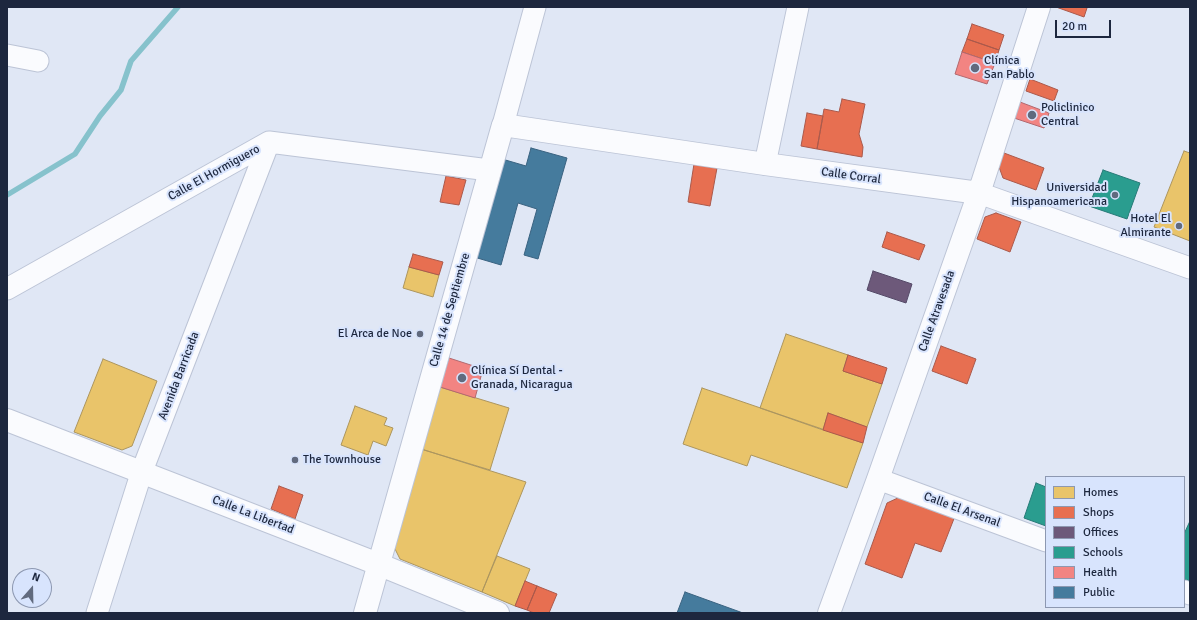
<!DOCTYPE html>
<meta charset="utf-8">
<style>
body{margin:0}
#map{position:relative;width:1197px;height:620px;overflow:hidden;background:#e0e7f5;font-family:Signika,sans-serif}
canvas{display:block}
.frame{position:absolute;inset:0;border:8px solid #1d273e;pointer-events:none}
.legend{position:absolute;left:1045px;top:476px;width:140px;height:132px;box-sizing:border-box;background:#d8e4fd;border:1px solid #8d98b1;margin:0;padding:5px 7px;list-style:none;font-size:12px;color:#1d273e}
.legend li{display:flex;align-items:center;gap:8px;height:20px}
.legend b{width:20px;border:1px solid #8d98b1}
.north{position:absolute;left:12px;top:568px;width:40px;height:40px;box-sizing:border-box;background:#d8e4fd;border:1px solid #8d98b1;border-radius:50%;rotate:20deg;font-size:11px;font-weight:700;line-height:16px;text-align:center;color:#1d273e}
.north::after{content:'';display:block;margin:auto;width:14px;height:18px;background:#616a7e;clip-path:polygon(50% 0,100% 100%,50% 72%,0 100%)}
.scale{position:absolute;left:1055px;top:20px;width:56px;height:18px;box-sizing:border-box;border:2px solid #1d273e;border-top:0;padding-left:5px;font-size:12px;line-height:14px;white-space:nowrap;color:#1d273e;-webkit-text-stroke:3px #d8e4fd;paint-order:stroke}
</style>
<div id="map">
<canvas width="1197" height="620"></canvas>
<div class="frame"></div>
<ul class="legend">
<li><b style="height:11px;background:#e9c46a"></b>Homes</li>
<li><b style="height:11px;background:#e76f51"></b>Shops</li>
<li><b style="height:11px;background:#6d597a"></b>Offices</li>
<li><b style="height:11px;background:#2a9d8f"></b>Schools</li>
<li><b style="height:11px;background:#f28482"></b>Health</li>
<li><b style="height:11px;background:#457b9d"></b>Public</li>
</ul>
<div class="north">N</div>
<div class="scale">20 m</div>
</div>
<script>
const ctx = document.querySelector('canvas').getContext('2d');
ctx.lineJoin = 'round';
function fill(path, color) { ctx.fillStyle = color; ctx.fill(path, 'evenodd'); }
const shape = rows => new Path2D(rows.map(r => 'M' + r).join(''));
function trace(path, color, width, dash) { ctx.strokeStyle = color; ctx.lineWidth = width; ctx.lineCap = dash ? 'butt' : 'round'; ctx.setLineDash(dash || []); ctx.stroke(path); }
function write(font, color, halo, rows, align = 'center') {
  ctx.font = font + ' Signika,sans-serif'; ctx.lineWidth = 4; ctx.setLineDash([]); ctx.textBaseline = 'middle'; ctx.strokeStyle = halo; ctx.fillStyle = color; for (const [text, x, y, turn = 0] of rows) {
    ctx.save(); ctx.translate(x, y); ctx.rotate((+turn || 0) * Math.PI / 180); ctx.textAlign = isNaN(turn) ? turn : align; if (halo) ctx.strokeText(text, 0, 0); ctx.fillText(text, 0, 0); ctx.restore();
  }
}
const homes = shape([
 [1184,151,1190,153,1190,241,1154,227,1184,151],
 [409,267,439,275,433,297,403,288,409,267],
 [786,334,848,355,843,371,882,384,867,427,828,413,823,430,760,408,786,334],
 [103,359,157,381,132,446,122,450,74,432,103,359],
 [440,387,509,408,490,470,421,449,440,387],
 [702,388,863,443,847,488,751,455,747,466,683,444,702,388],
 [355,406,387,418,384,425,393,428,386,446,373,441,368,455,341,445,355,406],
 [421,449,526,482,482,592,400,559,393,545,421,449],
 [497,556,530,569,515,606,482,592,497,556]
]);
const shops = shape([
 [1056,7,1084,7,1087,8,1084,17,1056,7],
 [972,24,1004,35,999,50,967,39,972,24],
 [967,39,999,50,995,63,962,52,967,39],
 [1030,79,1058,90,1054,101,1026,91,1030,79],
 [842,99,865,104,859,134,863,147,862,157,817,149,824,109,839,112,842,99],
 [807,113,823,116,817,149,801,146,807,113],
 [1004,153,1044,168,1036,190,1003,178,999,167,1004,153],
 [694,164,717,168,710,206,688,202,694,164],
 [446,176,466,180,459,205,440,202,446,176],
 [996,213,1021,222,1010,252,977,239,985,217,996,213],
 [887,232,925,245,919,260,882,247,887,232],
 [413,254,443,262,439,275,409,267,413,254],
 [941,346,976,359,967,384,932,371,941,346],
 [848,355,887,368,882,384,843,371,848,355],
 [828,413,867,427,863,443,823,430,828,413],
 [279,486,303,495,295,519,271,509,279,486],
 [900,497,955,516,941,552,915,543,902,578,865,564,887,503,900,497],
 [525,581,537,586,527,610,515,606,525,581],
 [537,586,557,594,549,613,534,613,527,610,537,586]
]);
const offices = shape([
 [873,271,912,284,906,303,867,290,873,271]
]);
const schools = shape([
 [1103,170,1140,183,1127,219,1089,206,1103,170],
 [1036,483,1046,487,1046,526,1024,518,1036,483],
 [1190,521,1190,581,1184,579,1184,534,1190,521]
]);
const health = shape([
 [962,52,995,63,987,84,955,74,962,52],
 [1020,102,1049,113,1044,128,1014,118,1020,102],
 [449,358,483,369,475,398,440,387,449,358]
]);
const public = shape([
 [531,148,567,158,538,259,524,255,537,209,518,203,501,265,474,257,502,159,526,166,531,148],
 [685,592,743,613,677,613,685,592]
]);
const stream = shape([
 [7,195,75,154,100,116,121,90,131,61,178,7]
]);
const street = shape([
 [7,55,38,61],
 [503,125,535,7],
 [765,164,798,7],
 [979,193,1190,268],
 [7,289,269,142,489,170],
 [878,479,1046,541],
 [1184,591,1190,594],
 [97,613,142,471,269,142]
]);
const secondary = shape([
 [7,420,378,564,498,613],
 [365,613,503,125,765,164,979,193],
 [829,613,878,479,979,193,1039,7]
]);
const markers = [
 [975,68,5,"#616a7e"],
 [1032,115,5,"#616a7e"],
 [1115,195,4,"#616a7e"],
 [1179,226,4,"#616a7e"],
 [420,334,4,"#616a7e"],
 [462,378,5,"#616a7e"],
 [295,460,4,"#616a7e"]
];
const poiNames = [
 ["Clínica",984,61],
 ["San Pablo",984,75],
 ["Policlinico",1041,108],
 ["Central",1041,122],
 ["Universidad",1107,188,"right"],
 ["Hispanoamericana",1107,202,"right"],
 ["Hotel El",1171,219,"right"],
 ["Almirante",1171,233,"right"],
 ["El Arca de Noe",412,334,"right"],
 ["Clínica Sí Dental -",471,371],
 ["Granada, Nicaragua",471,385],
 ["The Townhouse",303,460]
];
const streetNames = [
 ["Calle El Hormiguero",214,173,-29],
 ["Calle Corral",851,176,8],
 ["Calle 14 de Septiembre",450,310,-74],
 ["Calle Atravesada",937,311,-70],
 ["Avenida Barricada",179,376,-69],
 ["Calle El Arsenal",962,510,20],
 ["Calle La Libertad",253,515,21]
];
fill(homes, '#e9c46a');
trace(homes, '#ac955d', 1);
fill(shops, '#e76f51');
trace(shops, '#aa594b', 1);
fill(offices, '#6d597a');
trace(offices, '#554a68', 1);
fill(schools, '#2a9d8f');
trace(schools, '#267a77', 1);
fill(health, '#f28482');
trace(health, '#b2686e', 1);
fill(public, '#457b9d');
trace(public, '#396280', 1);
trace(stream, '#86c2cc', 5.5);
trace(street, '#bcc4d6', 23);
trace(secondary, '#bcc4d6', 24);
trace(street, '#fafbfe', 21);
trace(secondary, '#fafbfe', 22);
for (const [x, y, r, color] of markers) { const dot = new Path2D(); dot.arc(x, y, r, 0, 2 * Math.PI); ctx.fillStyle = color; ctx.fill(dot); trace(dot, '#d8e4fd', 1.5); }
write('12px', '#1d273e', '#d8e4fd', poiNames, 'left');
write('12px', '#1d273e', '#d8e4fd', streetNames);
</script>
